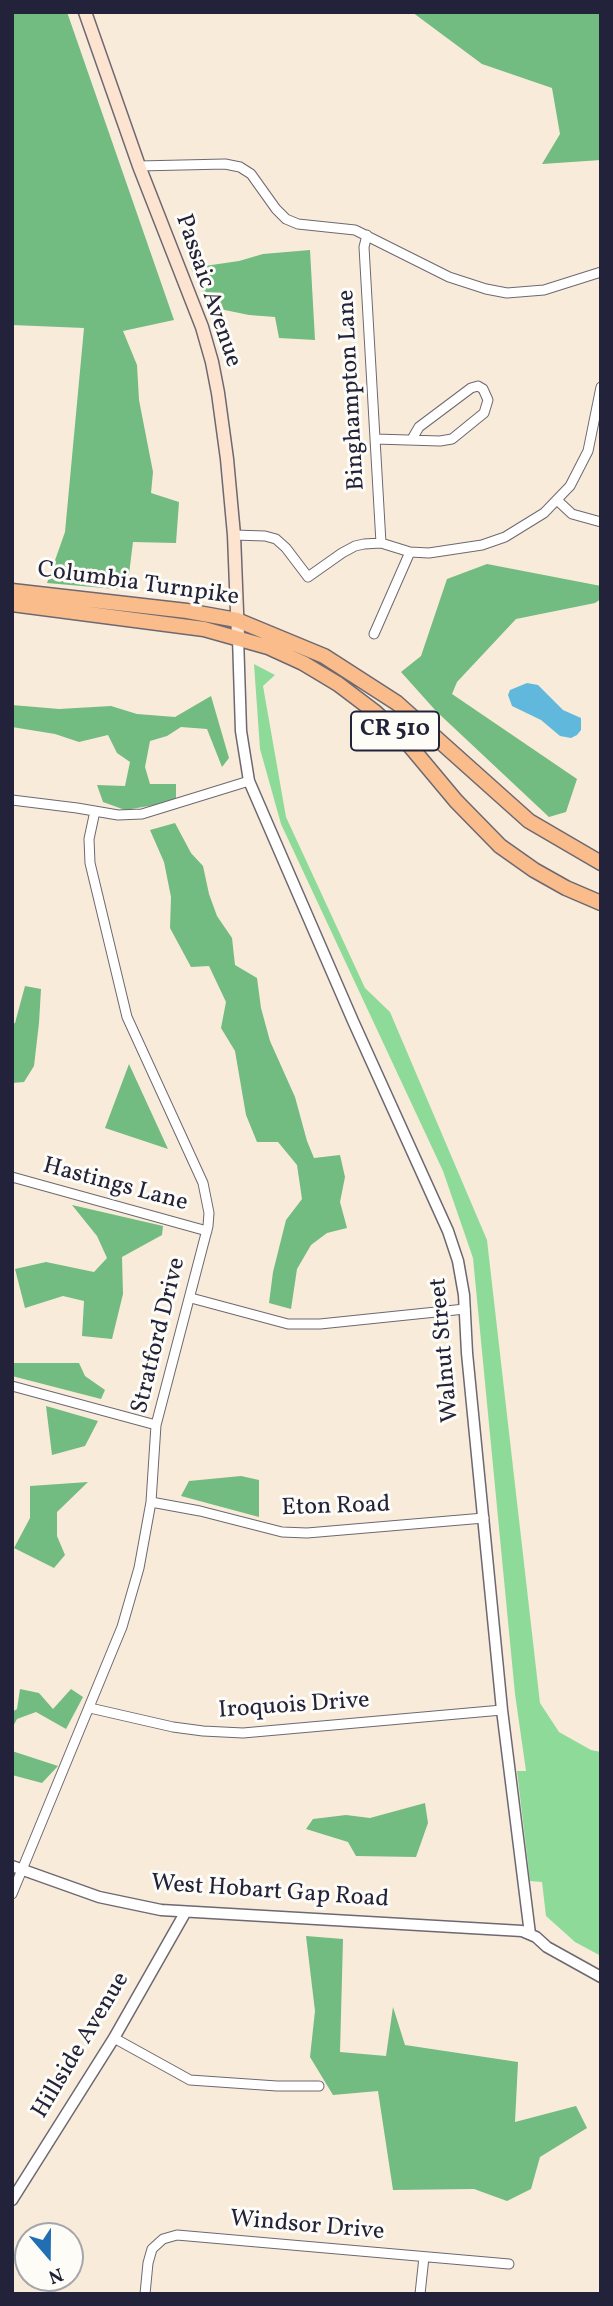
<!DOCTYPE html>
<style>
body{margin:0}
#map{position:relative;width:613px;height:2306px;overflow:hidden;background:#f9ebd9;font-family:Vollkorn,serif}
canvas{display:block}
.frame{position:absolute;inset:0;border:14px solid #22223b;pointer-events:none}
.north{position:absolute;left:14px;top:2222px;width:70px;height:70px;box-sizing:border-box;background:#fdfcf7;border:2px solid #a5a5ac;border-radius:50%;rotate:160deg;font-size:19px;font-weight:700;line-height:28px;text-align:center;color:#22223b}
.north::after{content:'';display:block;margin:auto;width:24px;height:32px;background:#1f6fb2;clip-path:polygon(50% 0,100% 100%,50% 72%,0 100%)}
</style>
<div id="map">
<canvas width="613" height="2306"></canvas>
<div class="frame"></div>
<div class="north">N</div>
</div>
<script>
const ctx = document.querySelector('canvas').getContext('2d');
ctx.lineJoin = 'round';
function fill(path, color) { ctx.fillStyle = color; ctx.fill(path, 'evenodd'); }
const shape = rows => new Path2D(rows.map(r => 'M' + r).join(''));
function trace(path, color, width, dash) { ctx.strokeStyle = color; ctx.lineWidth = width; ctx.lineCap = dash ? 'butt' : 'round'; ctx.setLineDash(dash || []); ctx.stroke(path); }
function write(font, color, halo, rows, align = 'center') {
  ctx.font = font + ' Vollkorn,serif'; ctx.lineWidth = 6; ctx.setLineDash([]); ctx.textBaseline = 'middle'; ctx.strokeStyle = halo; ctx.fillStyle = color; for (const [text, x, y, turn = 0] of rows) {
    ctx.save(); ctx.translate(x, y); ctx.rotate((+turn || 0) * Math.PI / 180); ctx.textAlign = isNaN(turn) ? turn : align; if (halo) ctx.strokeText(text, 0, 0); ctx.fillText(text, 0, 0); ctx.restore();
  }
}
const green = shape([
 [254,664,275,675,263,686,286,817,365,988,390,1012,487,1240,540,1703,559,1732,591,1750,601,1752,601,1956,575,1942,546,1916,542,1882,530,1881,517,1771,526,1771,515,1694,473,1258,443,1171,281,824,260,749]
]);
const forest = shape([
 [12,12,67,12,174,320,123,331,137,365,139,400,153,472,151,493,179,502,176,543,133,542,127,590,47,583,65,532,84,328,12,325],
 [412,12,601,12,601,160,542,164,560,134,552,88,482,64],
 [310,250,315,340,279,338,275,317,249,315,210,307,191,268,239,261,263,254],
 [487,564,601,586,601,599,595,603,516,619,457,682,452,694,577,779,566,812,549,817,436,711,401,672,421,656,447,579],
 [211,696,229,758,222,767,207,729,181,727,167,736,150,741,145,767,150,784,176,784,176,799,155,805,125,810,103,802,97,785,125,786,130,762,117,753,108,735,79,742,55,734,12,727,12,705,59,709,111,706,137,714,175,717],
 [175,823,191,853,203,866,209,894,217,916,232,938,235,965,257,978,261,1008,270,1041,295,1097,307,1141,314,1158,340,1155,345,1177,340,1202,347,1228,327,1233,311,1245,297,1269,291,1309,269,1303,273,1272,286,1220,302,1199,297,1165,278,1142,257,1142,246,1115,235,1051,221,1028,226,1002,209,966,191,967,170,928,171,897,164,862,150,830],
 [25,986,41,989,39,1023,34,1066,24,1082,12,1083,12,1024,15,1023],
 [129,1064,168,1149,105,1128],
 [72,1205,163,1226,162,1235,122,1257,123,1294,112,1339,82,1336,84,1301,63,1296,25,1308,15,1269,46,1262,94,1272,107,1258,97,1236],
 [14,1363,79,1363,85,1376,105,1390,101,1399,12,1376],
 [46,1406,98,1421,85,1446,52,1455],
 [241,1476,259,1480,259,1517,181,1496,189,1481],
 [88,1482,57,1512,57,1536,65,1555,54,1568,14,1548,30,1518,30,1486],
 [20,1689,39,1693,53,1709,71,1689,83,1697,66,1729,36,1712,17,1719,12,1728,12,1712,17,1709],
 [12,1751,58,1766,42,1783,12,1775],
 [425,1803,428,1823,416,1857,356,1856,348,1842,306,1829,313,1819,346,1815,370,1818],
 [306,1936,343,1939,340,2052,386,2056,393,2007,405,2045,518,2062,515,2122,576,2106,587,2128,540,2157,531,2189,507,2201,474,2189,393,2190,378,2091,333,2095,310,2057,315,2011]
]);
const water = shape([
 [527,683,538,685,563,710,581,718,581,730,577,735,571,738,560,736,541,720,512,706,508,695,510,690]
]);
const minor = shape([
 [139,166,225,164,240,167,251,174,276,209,286,219,298,224,355,230,449,277,486,289,507,293,544,290,601,272],
 [367,235,364,247,381,543],
 [375,439,440,441,452,439,484,413,488,400,483,389,478,386,471,388,419,427,412,439],
 [558,501,572,514,601,522],
 [234,535,265,536,276,539,286,548,308,577,342,553,355,546,364,544,381,543,410,552,429,553,482,545,505,537,544,513,570,486,588,451,601,387],
 [374,634,410,552],
 [12,800,77,808,118,815,142,814,249,781],
 [12,1177,207,1231],
 [191,1298,288,1324,320,1324,465,1309],
 [12,1386,156,1425],
 [151,1502,200,1511,282,1532,307,1533,484,1518],
 [90,1708,173,1727,203,1731,243,1733,502,1710],
 [12,1894,122,1627,139,1568,151,1502,156,1425,208,1226,209,1213,203,1183,127,1017,90,863,89,839,95,811],
 [114,2038,190,2080,277,2086,319,2086],
 [145,2294,148,2263,152,2249,163,2239,177,2235,509,2264],
 [420,2294,424,2257]
]);
const tertiary = shape([
 [238,637,241,731,249,781,353,1021,448,1231,458,1261,464,1295,467,1353,502,1710,530,1934],
 [12,1866,99,1897,161,1910,522,1931,536,1937,547,1947,601,1977],
 [12,2200,114,2038,185,1913]
]);
const secondary = shape([
 [85,12,139,166,202,327,212,362,218,393,227,459,234,535,238,637]
]);
const primary = shape([
 [12,591,187,611,237,620,324,656,397,703,529,821,601,863],
 [12,604,204,629,268,647,303,663,338,684,375,712,405,740,456,801,500,846,534,870,566,888,601,903]
]);
const shields = [
 [395,731,88]
];
const shieldNames = [
 ["CR 510",395,731]
];
const streetNames = [
 ["Passaic Avenue",207,291,71],
 ["Binghampton Lane",353,390,-93],
 ["Columbia Turnpike",138,585,8],
 ["Hastings Lane",115,1186,15],
 ["Stratford Drive",160,1336,-76],
 ["Walnut Street",446,1350,-95],
 ["Eton Road",336,1508,-2],
 ["Iroquois Drive",294,1707,-4],
 ["West Hobart Gap Road",270,1893,4],
 ["Hillside Avenue",82,2046,-59],
 ["Windsor Drive",307,2227,5]
];
fill(green, '#8edb99');
fill(forest, '#72bb81');
fill(water, '#60b9dd');
trace(minor, '#6d6872', 11);
trace(tertiary, '#6d6872', 13);
trace(secondary, '#6d6872', 15);
trace(primary, '#6d6872', 17);
trace(minor, '#fff', 9);
trace(tertiary, '#fff', 10);
trace(secondary, '#fde4d0', 12);
trace(primary, '#f9bc8a', 14);
for (const [x, y, w] of shields) { const box = new Path2D(); box.roundRect(x - w / 2, y - 19.5, w, 39, 5); ctx.fillStyle = '#fdfcf7'; ctx.fill(box); trace(box, '#22223b', 2); }
write('bold 23px', '#22223b', null, shieldNames);
write('24px', '#22223b', '#fdfcf7', streetNames);
</script>
